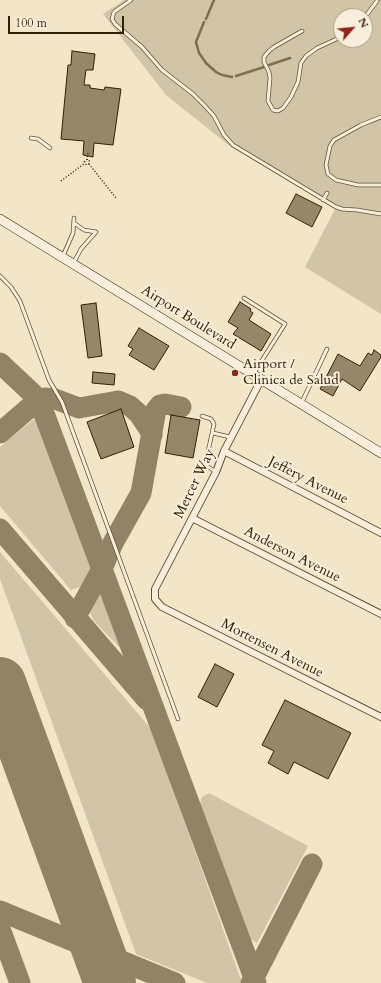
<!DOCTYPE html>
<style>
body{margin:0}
#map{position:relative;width:381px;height:983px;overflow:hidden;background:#f3e6c8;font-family:Cardo,serif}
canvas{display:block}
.north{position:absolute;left:333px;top:8px;width:40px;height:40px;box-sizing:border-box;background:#f7efdb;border:1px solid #a89c85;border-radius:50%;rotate:63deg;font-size:11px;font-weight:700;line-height:16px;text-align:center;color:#322004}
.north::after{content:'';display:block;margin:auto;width:14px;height:18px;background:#8f2418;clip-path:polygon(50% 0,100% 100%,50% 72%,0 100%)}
.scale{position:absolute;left:8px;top:16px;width:116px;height:18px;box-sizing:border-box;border:2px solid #322004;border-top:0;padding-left:5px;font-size:12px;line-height:14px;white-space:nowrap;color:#322004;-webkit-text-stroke:3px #f7efdb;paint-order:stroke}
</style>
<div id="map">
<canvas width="381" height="983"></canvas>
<div class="north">N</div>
<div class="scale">100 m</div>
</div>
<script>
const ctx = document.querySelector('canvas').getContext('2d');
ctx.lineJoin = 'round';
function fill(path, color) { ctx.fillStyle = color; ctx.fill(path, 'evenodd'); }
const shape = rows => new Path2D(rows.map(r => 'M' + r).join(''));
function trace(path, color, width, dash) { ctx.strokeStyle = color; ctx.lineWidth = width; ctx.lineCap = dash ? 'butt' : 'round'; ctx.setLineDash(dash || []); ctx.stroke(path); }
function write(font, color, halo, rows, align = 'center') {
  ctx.font = font + ' Cardo,serif'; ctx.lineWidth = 4; ctx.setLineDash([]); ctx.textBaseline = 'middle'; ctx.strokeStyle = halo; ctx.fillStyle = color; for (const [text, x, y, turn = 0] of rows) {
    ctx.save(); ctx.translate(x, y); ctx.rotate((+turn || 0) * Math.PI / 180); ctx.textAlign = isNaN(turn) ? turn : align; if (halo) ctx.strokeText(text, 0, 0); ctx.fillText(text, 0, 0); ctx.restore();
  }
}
const green = shape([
 [124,0,381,0,381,314,305,267,335,209,231,147,166,95,103,14],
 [341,16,365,16,365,40,341,40],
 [34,419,40,424,92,568,80,587,71,590,0,506,0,447],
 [0,552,152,730,241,980,240,983,207,983,136,954,0,579],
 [99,593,125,653,94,621,90,612],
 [209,793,308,846,257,943,249,938,200,804,202,797]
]);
const stream = shape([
 [206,19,214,0],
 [204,22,196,42,199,53,206,63,216,72,222,75,232,77],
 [269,65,290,58],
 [236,76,264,67]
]);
const taxiway = shape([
 [0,363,33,394,45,416,256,983],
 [0,433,37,401,45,398,55,399,79,408,118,401,130,406,139,414,149,429,152,435],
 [0,529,147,700],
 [75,618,102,569,113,543,141,493,156,410,160,405,165,404,181,407],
 [0,911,175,983],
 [0,929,20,983],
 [251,983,312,864]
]);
const runway = shape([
 [0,683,110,983]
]);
const building = shape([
 [72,51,95,54,93,70,86,70,84,85,90,85,90,88,104,90,105,87,121,89,113,145,94,143,93,157,83,155,84,141,61,139,68,65,71,65,72,51],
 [296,194,322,207,312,227,286,213,296,194],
 [240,302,251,309,250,311,253,313,249,320,271,334,261,351,233,334,238,328,228,322,240,302],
 [96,303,102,356,88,358,81,305,96,303],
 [139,328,169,346,154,370,129,355,133,349,128,346,139,328],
 [374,350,381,355,381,357,360,391,342,379,333,396,320,389,338,354,360,366,368,353,372,355,374,350],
 [93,372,115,374,114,385,92,383,93,372],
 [121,409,134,447,101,459,87,422,121,409],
 [171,415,200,420,193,458,165,453,171,415],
 [215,664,234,674,217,707,198,697,215,664],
 [285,700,351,733,328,779,294,762,288,774,268,763,274,751,262,745,285,700]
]);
const path = shape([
 '84.5 162a2.5 2.5 0 1 1 5 0a2.5 2.5 0 1 1-5 0Z',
 [87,160,88,152],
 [89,164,116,198],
 [61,181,85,163]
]);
const lane = shape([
 [131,0,114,12,112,19,115,24,142,47,162,70,193,94,204,105,214,116,224,135,233,145,336,207,342,209,357,210,381,214],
 [365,17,377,1],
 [302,31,274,47,269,51,264,57,264,62,269,72,270,78,268,101,273,110,278,111,283,108,291,97,298,82,301,63,306,56,317,48,341,37],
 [381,117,361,125,334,140,330,146,326,165,328,174,336,180,358,185,381,185],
 [31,138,38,139,50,148],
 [323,200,327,193],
 [74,223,84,230,96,232],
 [63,256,73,233,74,218],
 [74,262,81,249,96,232],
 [0,276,11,287,20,301,49,380,62,402,178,719],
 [244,298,285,324,254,373],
 [302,402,327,349],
 [202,416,211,419,214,424,206,461,207,466,216,472],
 [213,433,230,437]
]);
const street = shape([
 [261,380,224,451,216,472,155,589,155,599,162,607,381,717],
 [224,451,381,533],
 [192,518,381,614]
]);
const secondary = shape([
 [0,219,381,453]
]);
const markers = [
 [235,373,4,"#8f2418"]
];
const streetNames = [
 ["Airport Boulevard",188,318,32],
 ["Jeffery Avenue",308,481,27],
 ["Mercer Way",195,484,-64],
 ["Anderson Avenue",292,555,27],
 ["Mortensen Avenue",272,649,27]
];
const poiNames = [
 ["Airport /",243,365],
 ["Clinica de Salud",243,381]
];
fill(green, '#d2c4a7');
trace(stream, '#7e6f51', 2.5);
trace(taxiway, '#928366', 21);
trace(runway, '#928366', 52);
fill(building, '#96876a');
trace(building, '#322004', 1);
trace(lane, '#625235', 4.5);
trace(street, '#625235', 8);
trace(secondary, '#322004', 10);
trace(path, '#322004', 1.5, [1, 2]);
trace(lane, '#f7efdb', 3);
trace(street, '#f7efdb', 6);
trace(secondary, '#f7efdb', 9);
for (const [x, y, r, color] of markers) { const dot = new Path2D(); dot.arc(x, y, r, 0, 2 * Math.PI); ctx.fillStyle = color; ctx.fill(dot); trace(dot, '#f7efdb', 1.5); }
write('14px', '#322004', '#f7efdb', streetNames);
write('14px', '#322004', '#f7efdb', poiNames, 'left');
</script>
